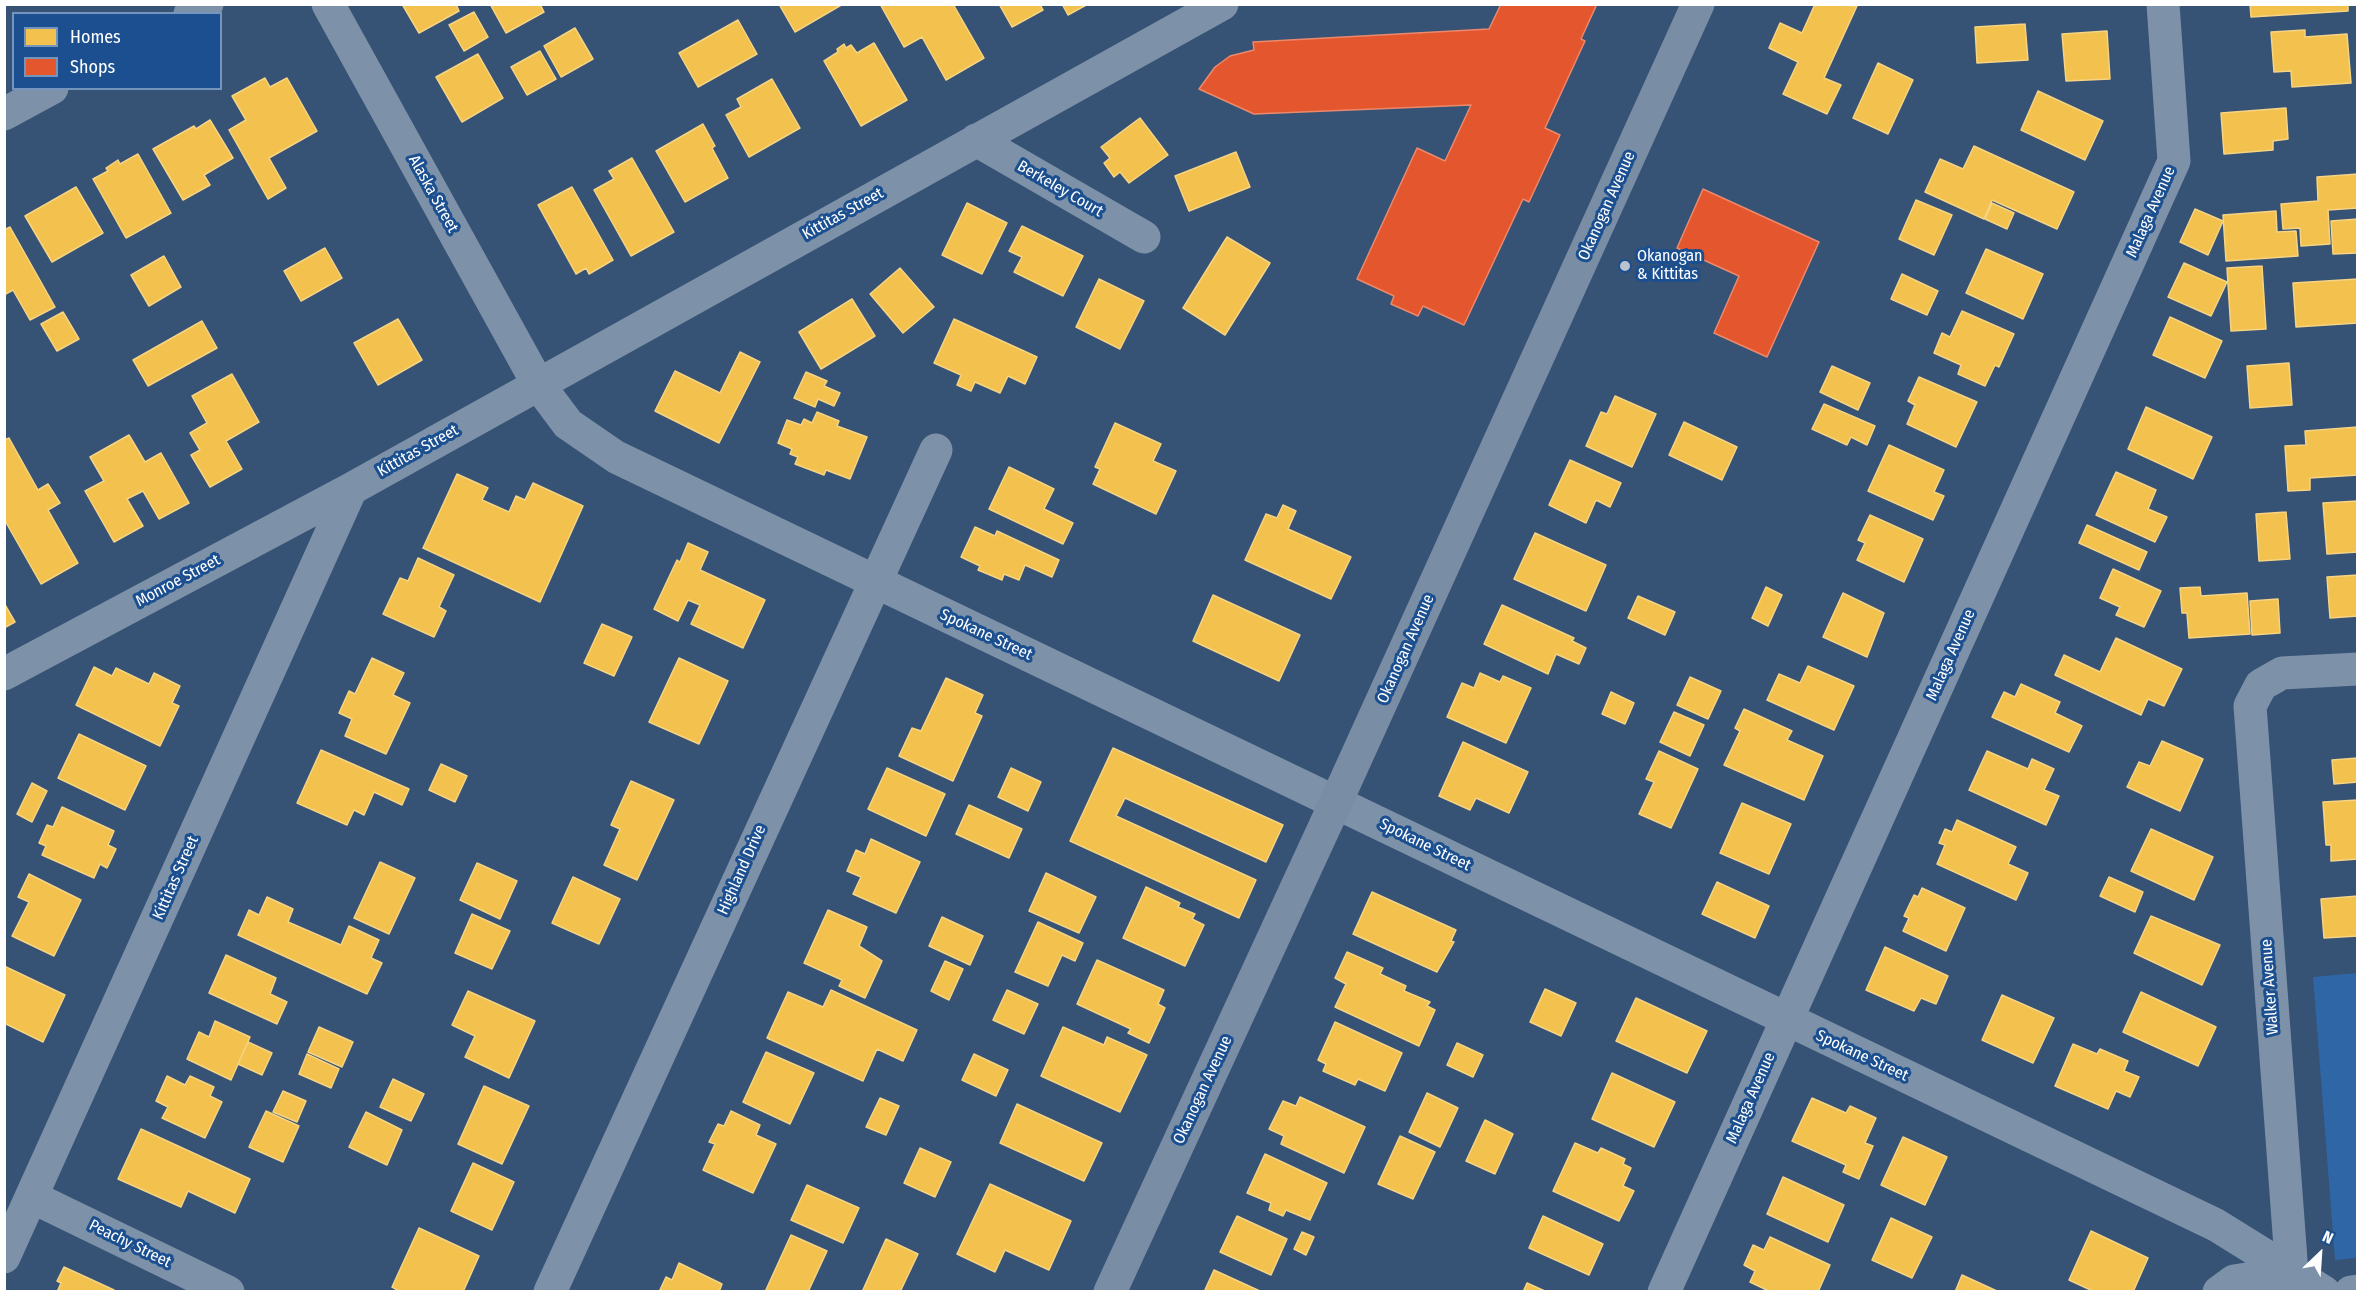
<!DOCTYPE html>
<style>
body{margin:0}
#map{position:relative;width:2362px;height:1296px;overflow:hidden;background:#365274;font-family:"Fira Sans Condensed",sans-serif}
canvas{display:block}
.frame{position:absolute;inset:0;border:6px solid #fff;pointer-events:none}
.legend{position:absolute;left:12px;top:12px;width:210px;height:78px;box-sizing:border-box;background:#1b4f8f;border:2px solid #7695bc;margin:0;padding:8px 10px;list-style:none;font-size:18px;color:#fff}
.legend li{display:flex;align-items:center;gap:12px;height:30px}
.legend b{width:30px;border:2px solid #7695bc}
.north{position:absolute;left:2290px;top:1224px;width:60px;height:60px;-webkit-text-stroke:4px #1b4f8f;paint-order:stroke;rotate:25deg;font-size:16px;font-weight:700;line-height:24px;text-align:center;color:#fff}
.north::after{content:'';display:block;margin:auto;width:21px;height:27px;background:#fff;clip-path:polygon(50% 0,100% 100%,50% 72%,0 100%)}
</style>
<div id="map">
<canvas width="2362" height="1296"></canvas>
<div class="frame"></div>
<ul class="legend">
<li><b style="height:16px;background:#f2c14e"></b>Homes</li>
<li><b style="height:16px;background:#e4572e"></b>Shops</li>
</ul>
<div class="north">N</div>
</div>
<script>
const ctx = document.querySelector('canvas').getContext('2d');
ctx.lineJoin = 'round';
function fill(path, color) { ctx.fillStyle = color; ctx.fill(path, 'evenodd'); }
const shape = rows => new Path2D(rows.map(r => 'M' + r).join(''));
function trace(path, color, width, dash) { ctx.strokeStyle = color; ctx.lineWidth = width; ctx.lineCap = dash ? 'butt' : 'round'; ctx.setLineDash(dash || []); ctx.stroke(path); }
function write(font, color, halo, rows, align = 'center') {
  ctx.font = font + ' "Fira Sans Condensed",sans-serif'; ctx.lineWidth = 6; ctx.setLineDash([]); ctx.textBaseline = 'middle'; ctx.strokeStyle = halo; ctx.fillStyle = color; for (const [text, x, y, turn = 0] of rows) {
    ctx.save(); ctx.translate(x, y); ctx.rotate((+turn || 0) * Math.PI / 180); ctx.textAlign = isNaN(turn) ? turn : align; if (halo) ctx.strokeText(text, 0, 0); ctx.fillText(text, 0, 0); ctx.restore();
  }
}
const green = shape([
 [2357,973,2357,1258,2335,1260,2313,977]
]);
const homes = shape([
 [402,4,456,4,459,11,419,33,402,4],
 [490,4,540,4,544,12,506,33,490,4],
 [782,4,843,4,795,32,780,6,782,4],
 [880,4,953,4,984,58,946,80,922,37,904,47,880,4],
 [999,4,1040,4,1043,10,1012,27,999,4],
 [1062,4,1088,4,1068,15,1062,4],
 [1815,4,1857,6,1824,78,1841,85,1827,114,1783,94,1798,62,1769,48,1780,23,1802,33,1815,4],
 [2250,4,2348,4,2348,11,2251,17,2250,4],
 [474,12,488,37,464,51,449,25,474,12],
 [738,20,757,54,698,87,679,53,738,20],
 [2025,24,2028,60,1977,63,1975,27,2025,24],
 [575,28,593,59,561,77,544,46,575,28],
 [2305,30,2305,37,2347,34,2351,83,2292,87,2291,71,2274,72,2271,32,2305,30],
 [2107,31,2110,79,2066,81,2062,34,2107,31],
 [874,43,907,100,861,126,824,61,838,52,837,49,844,44,846,48,851,45,857,53,874,43],
 [540,51,556,79,527,95,511,67,540,51],
 [478,54,503,98,462,122,436,77,478,54],
 [1878,63,1913,80,1888,134,1853,118,1878,63],
 [265,78,270,87,287,78,317,131,269,158,286,188,268,199,229,130,246,120,232,96,265,78],
 [772,79,800,128,749,157,726,115,741,107,737,99,772,79],
 [2038,91,2103,121,2085,160,2021,130,2038,91],
 [2286,108,2288,139,2273,141,2273,150,2224,154,2221,113,2286,108],
 [1140,118,1168,155,1129,183,1120,172,1114,177,1104,163,1110,158,1101,147,1140,118],
 [210,120,233,158,204,175,210,185,183,200,153,149,194,126,196,129,210,120],
 [703,124,715,146,712,148,728,178,685,202,656,151,703,124],
 [1974,146,2074,192,2057,229,1992,200,1984,219,1925,192,1940,159,1963,169,1974,146],
 [1236,152,1250,187,1189,211,1175,176,1236,152],
 [138,154,171,213,126,238,93,179,108,171,106,168,118,160,120,164,138,154],
 [632,158,674,232,631,256,594,190,614,179,609,171,632,158],
 [2358,174,2358,208,2328,210,2330,244,2301,246,2300,228,2283,229,2281,204,2318,201,2317,177,2358,174],
 [76,187,103,233,52,262,25,216,76,187],
 [572,187,613,260,589,274,586,268,576,274,538,205,572,187],
 [1916,200,1952,215,1934,255,1899,239,1916,200],
 [967,203,1007,223,982,274,942,255,967,203],
 [1992,203,2014,213,2007,229,1985,219,1992,203],
 [2195,209,2223,221,2208,255,2180,242,2195,209],
 [2276,211,2277,232,2296,231,2298,256,2226,261,2223,215,2276,211],
 [2358,219,2358,253,2333,254,2331,221,2358,219],
 [1022,226,1083,256,1063,296,1014,272,1022,257,1009,251,1022,226],
 [10,227,55,307,30,320,13,290,4,295,4,230,10,227],
 [1227,237,1270,263,1225,335,1183,308,1227,237],
 [325,248,342,278,301,301,284,271,325,248],
 [1986,249,2043,274,2023,319,1966,293,1986,249],
 [164,256,181,287,149,306,131,275,164,256],
 [2184,263,2227,282,2211,316,2168,297,2184,263],
 [2262,266,2266,329,2231,331,2227,268,2262,266],
 [900,268,934,307,903,333,870,294,900,268],
 [1902,274,1938,291,1927,315,1891,299,1902,274],
 [1099,279,1144,301,1120,349,1076,327,1099,279],
 [2358,279,2358,323,2296,327,2293,283,2358,279],
 [852,299,875,336,821,369,799,332,852,299],
 [1962,311,2014,334,1999,367,1995,365,1985,386,1958,374,1961,365,1934,353,1942,333,1950,337,1962,311],
 [63,312,79,339,57,351,41,324,63,312],
 [2170,317,2222,341,2205,378,2153,355,2170,317],
 [398,319,422,360,378,385,354,343,398,319],
 [954,319,1037,357,1025,384,1008,376,1000,393,975,382,971,391,957,385,961,375,934,363,954,319],
 [202,321,217,348,148,386,133,360,202,321],
 [740,352,760,362,719,443,655,411,675,371,720,393,740,352],
 [2289,363,2292,405,2250,408,2247,366,2289,363],
 [1832,366,1870,383,1858,410,1820,392,1832,366],
 [806,372,827,381,824,386,840,393,834,406,818,399,815,407,794,398,806,372],
 [232,374,259,422,226,441,242,469,210,487,191,455,200,450,190,433,207,423,192,396,232,374],
 [1919,377,1977,402,1956,447,1907,424,1915,405,1908,401,1919,377],
 [1615,396,1656,414,1632,467,1586,446,1601,412,1607,414,1615,396],
 [1824,404,1875,426,1867,445,1851,437,1847,445,1812,429,1824,404],
 [2146,407,2212,437,2193,479,2128,449,2146,407],
 [817,412,839,421,837,426,867,437,850,479,826,470,824,475,795,464,798,457,790,454,792,449,778,443,787,420,801,425,804,419,812,423,817,412],
 [1684,422,1737,447,1722,480,1669,455,1684,422],
 [1115,423,1161,444,1153,461,1176,471,1156,514,1093,484,1100,469,1095,467,1115,423],
 [2358,427,2358,475,2310,478,2310,490,2288,491,2285,446,2306,445,2305,431,2358,427],
 [129,435,145,462,161,453,189,503,159,519,143,491,127,499,143,526,114,542,85,491,104,481,90,457,129,435],
 [9,438,38,490,48,484,60,503,48,510,78,563,41,584,4,519,4,440,9,438],
 [1889,445,1944,470,1934,492,1944,496,1933,520,1868,491,1889,445],
 [1570,460,1621,483,1610,507,1596,500,1586,523,1549,505,1570,460],
 [1009,467,1054,489,1044,509,1073,523,1063,544,989,509,1009,467],
 [2116,472,2156,490,2148,509,2167,517,2155,542,2096,515,2116,472],
 [457,474,488,488,482,500,509,512,516,496,525,500,533,483,583,506,540,602,423,548,457,474],
 [2358,501,2358,552,2327,554,2323,503,2358,501],
 [1283,505,1296,511,1288,529,1351,557,1331,599,1245,560,1266,514,1277,518,1283,505],
 [2286,512,2290,559,2259,561,2256,514,2286,512],
 [1870,515,1923,539,1904,582,1857,560,1865,543,1858,540,1870,515],
 [2087,525,2147,552,2139,570,2079,543,2087,525],
 [975,527,995,536,997,531,1059,560,1052,577,1025,565,1019,580,1004,574,1002,580,978,570,980,566,961,557,975,527],
 [1535,533,1606,565,1586,611,1514,579,1535,533],
 [688,543,708,552,700,570,765,600,743,648,691,624,700,605,688,600,678,621,654,609,677,560,680,562,688,543],
 [418,558,454,575,439,607,446,611,434,637,383,614,400,578,408,581,418,558],
 [2113,569,2161,591,2144,627,2116,615,2120,607,2100,598,2113,569],
 [2358,575,2358,616,2330,618,2327,577,2358,575],
 [1766,587,1782,595,1768,626,1752,618,1766,587],
 [2200,587,2201,596,2247,593,2250,634,2189,638,2187,613,2182,613,2180,588,2200,587],
 [1843,593,1884,613,1867,657,1823,637,1843,593],
 [1213,595,1300,635,1279,681,1193,641,1213,595],
 [1638,596,1675,612,1665,635,1628,618,1638,596],
 [2278,599,2280,633,2252,635,2250,601,2278,599],
 [4,603,15,622,4,628,4,603],
 [1502,605,1574,638,1572,641,1586,648,1579,664,1556,654,1548,674,1484,644,1502,605],
 [602,624,632,637,614,676,584,663,602,624],
 [2116,638,2182,669,2164,706,2148,699,2141,715,2055,675,2064,655,2100,672,2116,638],
 [372,658,404,673,393,695,410,703,386,754,345,736,352,719,339,713,349,691,355,694,372,658],
 [679,658,728,681,699,744,649,722,679,658],
 [1808,666,1854,686,1834,730,1767,700,1779,674,1800,683,1808,666],
 [94,667,112,676,116,668,149,684,154,673,180,686,172,703,179,706,160,746,76,705,94,667],
 [1480,673,1500,682,1503,676,1531,688,1506,743,1447,717,1462,683,1474,688,1480,673],
 [1690,677,1721,691,1708,719,1677,705,1690,677],
 [946,678,983,695,975,713,982,716,953,781,899,756,912,728,921,731,946,678],
 [2021,684,2060,702,2055,713,2082,726,2069,752,1992,717,2004,692,2015,697,2021,684],
 [1611,692,1634,703,1625,724,1602,714,1611,692],
 [1744,709,1792,731,1787,740,1823,756,1804,800,1724,765,1740,731,1735,728,1744,709],
 [1674,712,1704,725,1690,756,1660,742,1674,712],
 [79,734,146,766,125,810,58,778,79,734],
 [2162,741,2203,759,2180,811,2127,787,2139,762,2150,766,2162,741],
 [1463,742,1528,772,1509,813,1476,798,1470,810,1439,796,1463,742],
 [1113,748,1283,825,1266,862,1125,798,1116,816,1256,880,1239,918,1070,841,1113,748],
 [321,750,409,789,402,805,374,792,364,815,354,810,347,825,297,803,321,750],
 [1659,751,1698,769,1671,828,1639,814,1654,782,1646,779,1659,751],
 [1987,751,2028,769,2032,759,2054,769,2044,790,2059,796,2046,825,1969,790,1987,751],
 [2358,758,2358,782,2334,784,2332,760,2358,758],
 [441,764,467,776,455,802,429,790,441,764],
 [887,768,945,794,926,836,868,809,887,768],
 [1011,768,1041,782,1028,811,998,797,1011,768],
 [631,781,674,800,637,880,604,865,620,829,611,825,631,781],
 [32,783,47,791,32,822,17,814,32,783],
 [2358,800,2358,859,2331,861,2331,845,2326,845,2323,802,2358,800],
 [1742,803,1791,824,1769,874,1720,853,1742,803],
 [969,805,1022,829,1009,858,956,834,969,805],
 [62,807,114,831,108,845,116,849,107,868,100,864,94,878,42,855,46,846,39,843,47,825,53,827,62,807],
 [1957,820,2016,847,2008,864,2028,873,2016,900,1937,864,1945,845,1939,843,1945,829,1952,832,1957,820],
 [2151,829,2213,857,2194,900,2131,871,2151,829],
 [871,839,920,862,896,913,853,894,861,877,847,871,856,850,865,854,871,839],
 [380,862,415,878,389,934,354,918,380,862],
 [477,863,517,881,500,919,460,900,477,863],
 [1046,873,1096,897,1079,933,1029,911,1046,873],
 [29,874,81,900,54,956,12,936,29,902,18,897,29,874],
 [573,877,620,899,599,944,552,923,573,877],
 [2109,877,2143,892,2135,912,2100,896,2109,877],
 [1717,882,1769,906,1755,938,1702,914,1717,882],
 [1146,887,1180,903,1178,907,1195,914,1192,919,1204,925,1185,966,1123,938,1146,887],
 [1922,888,1965,908,1946,951,1903,931,1909,918,1904,916,1914,895,1918,897,1922,888],
 [1372,892,1456,930,1451,941,1454,942,1437,972,1353,934,1372,892],
 [2358,896,2358,936,2324,938,2321,899,2358,896],
 [267,897,293,909,288,922,341,945,349,926,379,940,371,958,382,963,367,994,238,935,249,910,259,915,267,897],
 [828,910,867,927,859,946,882,961,865,998,839,986,842,980,804,963,828,910],
 [472,914,510,931,492,969,455,953,472,914],
 [2151,916,2220,945,2202,985,2134,953,2151,916],
 [942,917,983,936,970,965,929,946,942,917],
 [1038,922,1083,943,1075,961,1062,955,1048,986,1015,972,1038,922],
 [1885,947,1948,976,1936,1004,1921,998,1914,1011,1866,990,1885,947],
 [1347,952,1383,968,1380,974,1406,986,1404,991,1430,1002,1427,1006,1435,1010,1419,1046,1335,1007,1346,984,1335,978,1347,952],
 [226,955,276,978,270,994,287,1002,277,1024,209,993,226,955],
 [1097,960,1164,990,1158,1004,1165,1008,1149,1043,1128,1033,1131,1029,1077,1004,1097,960],
 [945,961,963,969,949,1000,931,991,945,961],
 [4,966,65,995,43,1042,4,1023,4,966],
 [1545,989,1576,1003,1561,1036,1530,1022,1545,989],
 [831,990,917,1030,903,1061,877,1049,863,1081,767,1038,788,992,823,1007,831,990],
 [1007,990,1038,1004,1024,1034,993,1020,1007,990],
 [468,991,535,1021,509,1078,465,1057,475,1036,452,1025,468,991],
 [2141,992,2216,1027,2198,1066,2123,1032,2141,992],
 [2002,995,2054,1018,2033,1063,1982,1040,2002,995],
 [1636,998,1707,1031,1687,1073,1616,1041,1636,998],
 [215,1021,250,1037,231,1080,187,1059,199,1032,209,1037,215,1021],
 [1335,1022,1402,1053,1385,1091,1358,1079,1355,1085,1323,1071,1326,1064,1318,1060,1335,1022],
 [319,1027,353,1042,342,1067,308,1052,319,1027],
 [1063,1027,1104,1045,1107,1037,1147,1055,1120,1112,1041,1076,1063,1027],
 [248,1042,272,1053,262,1075,238,1064,248,1042],
 [1457,1043,1483,1055,1473,1077,1447,1065,1457,1043],
 [2073,1044,2097,1054,2100,1049,2128,1061,2124,1071,2139,1077,2130,1097,2116,1091,2108,1109,2055,1086,2073,1044],
 [766,1052,814,1073,790,1124,743,1102,766,1052],
 [307,1054,339,1069,331,1088,299,1074,307,1054],
 [974,1054,1008,1070,996,1096,962,1080,974,1054],
 [1612,1073,1675,1102,1654,1147,1592,1119,1612,1073],
 [167,1076,185,1085,190,1076,214,1087,210,1096,222,1102,205,1138,162,1118,168,1107,156,1101,167,1076],
 [393,1079,424,1094,411,1121,380,1107,393,1079],
 [484,1086,529,1106,502,1164,458,1144,484,1086],
 [283,1091,306,1101,297,1122,273,1112,283,1091],
 [1427,1093,1458,1108,1440,1147,1409,1132,1427,1093],
 [1300,1097,1365,1127,1344,1173,1281,1144,1284,1136,1269,1129,1283,1101,1296,1106,1300,1097],
 [880,1098,899,1106,886,1135,866,1127,880,1098],
 [1812,1098,1846,1113,1850,1106,1876,1118,1865,1143,1873,1146,1859,1179,1843,1172,1846,1165,1792,1141,1812,1098],
 [1017,1104,1102,1143,1084,1181,1000,1143,1017,1104],
 [266,1111,299,1126,283,1162,249,1147,266,1111],
 [731,1111,760,1125,756,1135,776,1144,753,1193,703,1170,715,1144,709,1142,718,1124,724,1126,731,1111],
 [366,1112,402,1130,387,1165,349,1147,366,1112],
 [1485,1120,1513,1134,1495,1174,1466,1161,1485,1120],
 [141,1129,250,1179,235,1213,188,1191,181,1207,118,1179,141,1129],
 [1400,1136,1435,1152,1413,1199,1378,1184,1400,1136],
 [1903,1137,1947,1157,1925,1205,1881,1185,1903,1137],
 [1575,1143,1598,1153,1601,1148,1625,1159,1623,1164,1631,1168,1623,1186,1634,1191,1619,1221,1553,1191,1575,1143],
 [920,1148,951,1162,935,1197,904,1183,920,1148],
 [1265,1154,1327,1183,1310,1220,1286,1210,1283,1216,1269,1210,1271,1203,1247,1193,1265,1154],
 [473,1163,514,1182,492,1230,451,1211,473,1163],
 [1783,1177,1844,1205,1828,1242,1767,1214,1783,1177],
 [990,1184,1071,1221,1049,1270,1005,1250,995,1272,957,1254,990,1184],
 [807,1185,859,1208,843,1243,791,1220,807,1185],
 [1237,1216,1287,1239,1271,1275,1220,1252,1237,1216],
 [1543,1216,1603,1244,1589,1275,1529,1248,1543,1216],
 [1891,1218,1932,1237,1912,1278,1872,1260,1891,1218],
 [419,1228,479,1256,463,1292,401,1292,392,1287,419,1228],
 [2091,1231,2148,1258,2133,1292,2095,1292,2069,1280,2091,1231],
 [1302,1232,1314,1237,1306,1255,1294,1249,1302,1232],
 [791,1235,827,1251,808,1292,765,1292,791,1235],
 [1770,1237,1830,1265,1818,1292,1771,1292,1750,1282,1755,1271,1744,1265,1753,1245,1764,1250,1770,1237],
 [886,1239,918,1254,900,1292,862,1292,886,1239],
 [679,1263,722,1284,719,1292,659,1292,666,1277,672,1280,679,1263],
 [64,1267,114,1290,113,1292,57,1292,61,1283,57,1281,64,1267],
 [1214,1270,1262,1292,1204,1292,1214,1270],
 [1962,1275,1999,1292,1955,1292,1962,1275],
 [1527,1283,1547,1292,1523,1292,1527,1283]
]);
const shops = shape([
 [1501,4,1597,4,1581,39,1585,41,1545,128,1560,135,1529,202,1523,199,1464,325,1423,306,1418,316,1391,304,1394,296,1357,279,1417,148,1445,161,1471,105,1254,114,1199,89,1215,67,1230,56,1254,50,1253,42,1489,29,1501,4],
 [1703,189,1819,242,1767,357,1714,333,1739,276,1677,248,1703,189]
]);
const street = shape([
 [328,4,538,384,568,424,616,457,2216,1225,2324,1292],
 [190,14,207,4],
 [4,114,52,88],
 [976,140,1144,237],
 [4,674,351,489,1222,4],
 [32,1197,228,1292],
 [4,1257,351,489],
 [2293,1287,2250,706,2261,685,2282,673,2358,669],
 [550,1292,936,450],
 [1664,1292,2174,161,2163,4],
 [2219,1292,2234,1281,2291,1272],
 [2351,1292,2358,1291]
]);
const secondary = shape([
 [1110,1292,1336,802,1698,4]
]);
const markers = [
 [1625,266,6,"#b9c2ce"]
];
const streetNames = [
 ["Berkeley Court",1060,189,30],
 ["Alaska Street",433,194,61],
 ["Okanogan Avenue",1607,206,-66],
 ["Malaga Avenue",2151,212,-66],
 ["Kittitas Street",843,214,-29],
 ["Kittitas Street",418,451,-29],
 ["Monroe Street",178,581,-28],
 ["Spokane Street",986,635,25],
 ["Okanogan Avenue",1406,649,-66],
 ["Malaga Avenue",1951,655,-66],
 ["Spokane Street",1425,845,26],
 ["Highland Drive",742,870,-66],
 ["Kittitas Street",176,878,-66],
 ["Walker Avenue",2270,987,-94],
 ["Spokane Street",1862,1056,25],
 ["Okanogan Avenue",1203,1090,-65],
 ["Malaga Avenue",1751,1098,-66],
 ["Peachy Street",130,1244,26]
];
const poiNames = [
 ["Okanogan",1637,257],
 ["& Kittitas",1637,275]
];
fill(green, '#2f66a5');
fill(homes, '#f2c14e');
trace(homes, '#f6d483', 1.5);
fill(shops, '#e4572e');
trace(shops, '#ec896d', 1.5);
trace(street, '#7d92a8', 33);
trace(secondary, '#798da4', 33);
for (const [x, y, r, color] of markers) { const dot = new Path2D(); dot.arc(x, y, r, 0, 2 * Math.PI); ctx.fillStyle = color; ctx.fill(dot); trace(dot, '#1b4f8f', 2); }
write('16px', '#fff', '#1b4f8f', streetNames);
write('16px', '#fff', '#1b4f8f', poiNames, 'left');
</script>
